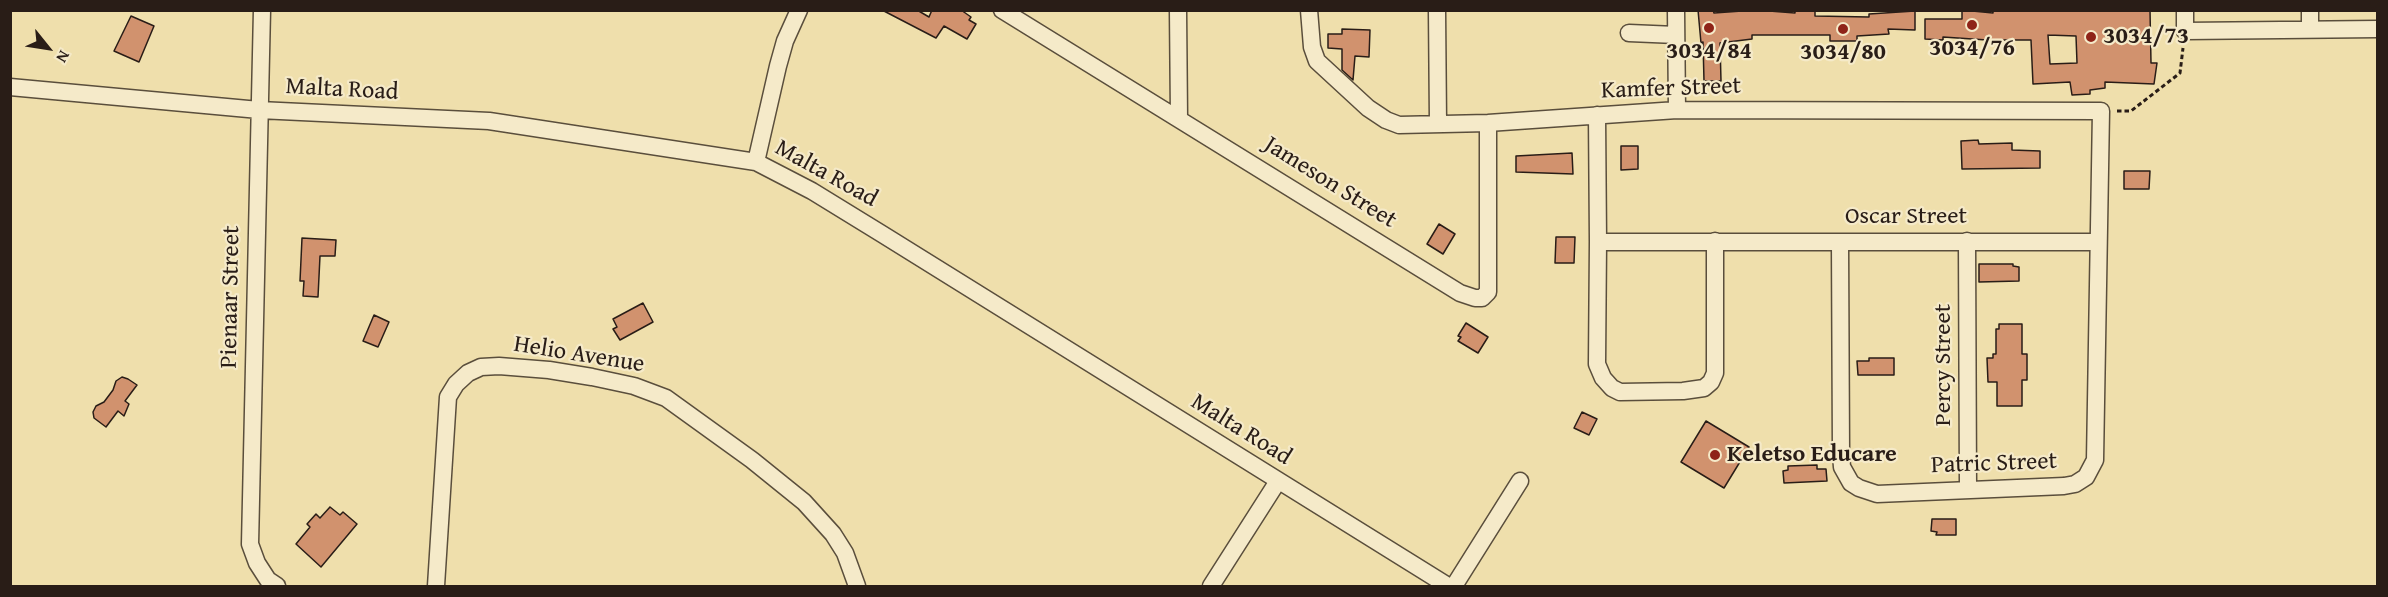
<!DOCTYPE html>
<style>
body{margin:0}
#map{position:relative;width:2388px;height:597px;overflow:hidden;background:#efdfac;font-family:"Gentium Book Plus",serif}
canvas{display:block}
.frame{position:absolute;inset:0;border:12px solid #291d17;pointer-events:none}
.north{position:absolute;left:18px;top:18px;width:60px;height:60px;-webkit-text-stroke:4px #f5eac9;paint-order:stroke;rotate:120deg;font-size:16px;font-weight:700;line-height:24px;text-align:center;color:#291d17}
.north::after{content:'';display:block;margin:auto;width:21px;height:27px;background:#291d17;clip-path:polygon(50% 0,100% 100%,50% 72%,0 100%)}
</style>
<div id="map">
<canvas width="2388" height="597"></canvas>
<div class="frame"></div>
<div class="north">N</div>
</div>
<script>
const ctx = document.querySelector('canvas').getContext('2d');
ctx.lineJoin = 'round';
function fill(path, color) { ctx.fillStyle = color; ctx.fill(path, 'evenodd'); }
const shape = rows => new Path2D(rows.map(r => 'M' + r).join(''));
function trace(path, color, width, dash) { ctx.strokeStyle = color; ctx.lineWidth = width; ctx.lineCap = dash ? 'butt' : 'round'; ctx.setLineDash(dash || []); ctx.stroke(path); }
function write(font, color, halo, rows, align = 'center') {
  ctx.font = font + ' "Gentium Book Plus",serif'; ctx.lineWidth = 4.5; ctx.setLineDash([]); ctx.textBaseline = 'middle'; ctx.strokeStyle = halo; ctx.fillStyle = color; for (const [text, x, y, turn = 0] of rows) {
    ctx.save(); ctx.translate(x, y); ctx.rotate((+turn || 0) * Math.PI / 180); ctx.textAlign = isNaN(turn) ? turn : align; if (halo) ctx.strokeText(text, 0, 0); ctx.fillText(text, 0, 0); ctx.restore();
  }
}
const building = shape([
 [882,10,917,10,929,17,932,10,961,10,971,17,969,20,976,24,967,39,944,26,936,38,882,10],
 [1698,10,1713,10,1714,13,1756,10,1795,13,1795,10,1815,10,1815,16,1869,17,1869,14,1915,11,1915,30,1888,29,1889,34,1857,36,1857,41,1830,41,1830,35,1752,35,1752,39,1720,43,1721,81,1704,81,1703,42,1701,43,1698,10],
 [1962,10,1993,13,1993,11,2150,10,2151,63,2157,63,2154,84,2105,82,2105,88,2090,90,2090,94,2072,95,2070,82,2033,84,2031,40,1987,40,1943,37,1943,40,1925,39,1925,19,1962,19,1962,10],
 [2048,35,2076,36,2077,63,2050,64,2048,35],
 [131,16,154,26,139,62,114,51,131,16],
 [1342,29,1370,30,1369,57,1355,56,1353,80,1342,70,1342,49,1328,48,1328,34,1342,34,1342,29],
 [1978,140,1979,144,2012,143,2012,150,2040,151,2040,168,1962,169,1961,141,1978,140],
 [1621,146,1638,146,1638,169,1621,170,1621,146],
 [1572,153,1573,174,1516,172,1516,156,1572,153],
 [2124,171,2150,171,2149,189,2124,189,2124,171],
 [1439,224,1455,234,1443,254,1427,244,1439,224],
 [1556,237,1575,237,1574,263,1555,263,1556,237],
 [302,238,336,240,335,256,320,256,318,297,303,296,304,281,300,281,302,238],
 [1979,264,2013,264,2013,266,2019,267,2019,281,1979,282,1979,264],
 [643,303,653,322,620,340,613,329,617,327,613,319,643,303],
 [374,315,389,322,378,347,363,341,374,315],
 [1466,323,1488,337,1478,353,1458,341,1461,337,1458,336,1466,323],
 [1999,324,2022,324,2022,354,2027,354,2027,380,2022,380,2022,406,1997,406,1997,382,1988,382,1987,358,1993,358,1993,354,1996,354,1996,329,1999,329,1999,324],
 [1869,358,1894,358,1894,375,1858,375,1857,361,1869,361,1869,358],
 [122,377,128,379,137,385,125,401,129,404,124,416,118,411,106,427,94,418,93,412,96,406,104,402,113,390,116,381,122,377],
 [1582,412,1597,419,1589,435,1574,428,1582,412],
 [1706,421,1749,447,1724,488,1681,462,1706,421],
 [1817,465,1817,469,1826,469,1827,481,1784,483,1783,471,1788,470,1788,466,1817,465],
 [330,507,340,515,343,512,357,524,321,567,296,544,310,527,307,524,316,514,320,518,330,507],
 [1932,519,1956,519,1956,535,1936,535,1937,532,1931,531,1932,519]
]);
const path = shape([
 [2117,111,2131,111,2180,73,2183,48]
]);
const minor = shape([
 [262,10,250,544,257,563,268,580,277,586],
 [1002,10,1460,293,1475,298,1482,298,1488,292,1488,123],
 [1178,10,1179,118],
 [1309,10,1312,47,1317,61,1368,108,1386,120,1399,125,1488,123,1677,110,2101,111,2095,460,2086,477,2075,484,2064,486,1877,494,1859,488,1851,483,1842,467,1841,454,1840,242],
 [1437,10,1438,123],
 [1676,10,1677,110],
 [2185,10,2185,31,2378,29],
 [2310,10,2310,29],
 [1629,33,1676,35],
 [10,87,259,110,489,121,756,162,812,191,882,234,1448,586],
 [1597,115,1598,242,2098,242],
 [756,162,778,66,785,41,799,10],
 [1967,241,1968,489],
 [1598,242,1597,364,1603,378,1612,388,1620,392,1683,391,1704,388,1711,382,1715,373,1715,241],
 [436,586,448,397,456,384,468,373,481,367,499,366,549,370,592,377,634,386,666,398,752,460,804,502,833,534,845,553,857,586],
 [1211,586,1278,481],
 [1454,586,1520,481]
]);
const markers = [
 [1972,25,6,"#8f2418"],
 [1709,28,6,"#8f2418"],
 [1843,29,6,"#8f2418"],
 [2091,37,6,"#8f2418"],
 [1715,455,6,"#8f2418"]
];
const poiNames = [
 ["3034/73",2103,37,"left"],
 ["3034/76",1972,49],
 ["3034/84",1709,52],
 ["3034/80",1843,53],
 ["Keletso Educare",1727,455,"left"]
];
const streetNames = [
 ["Kamfer Street",1671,89,-2],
 ["Malta Road",342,90,3],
 ["Malta Road",826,174,29],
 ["Jameson Street",1330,183,32],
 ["Oscar Street",1906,217],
 ["Pienaar Street",231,297,-89],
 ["Helio Avenue",579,355,9],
 ["Percy Street",1944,365,-90],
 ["Malta Road",1241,430,32],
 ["Patric Street",1994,464,-2]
];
fill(building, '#d1926e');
trace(building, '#291d17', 1.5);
trace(minor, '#5a4e3c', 19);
trace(path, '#291d17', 3, [4.5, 3]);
trace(minor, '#f5eac9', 16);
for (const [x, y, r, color] of markers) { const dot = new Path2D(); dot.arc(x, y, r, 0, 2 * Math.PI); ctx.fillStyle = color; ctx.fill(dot); trace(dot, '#f5eac9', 2); }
write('bold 24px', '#291d17', '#f5eac9', poiNames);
write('24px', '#291d17', '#f5eac9', streetNames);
</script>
